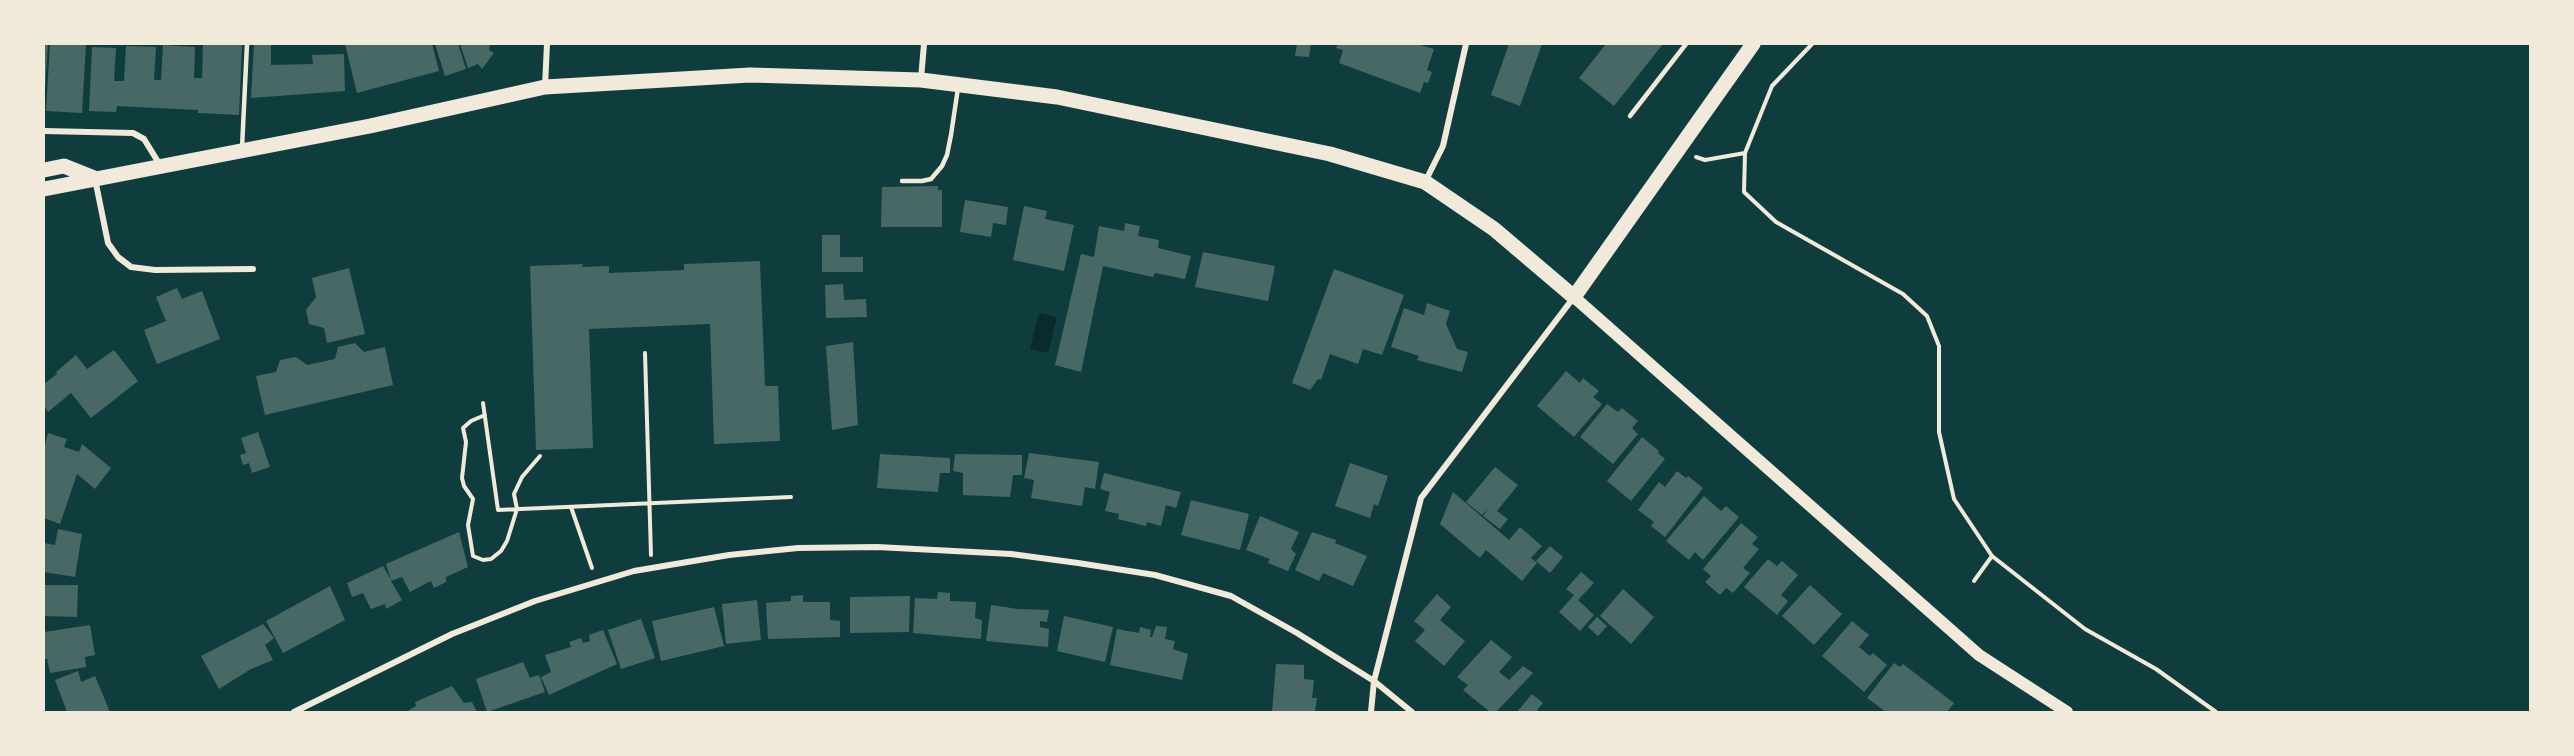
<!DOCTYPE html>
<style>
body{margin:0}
#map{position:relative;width:2574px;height:756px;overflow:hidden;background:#0f3d3e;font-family:Inter,sans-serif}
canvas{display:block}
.frame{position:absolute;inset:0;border:45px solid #f1e9da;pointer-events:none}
</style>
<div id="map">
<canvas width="2574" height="756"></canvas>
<div class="frame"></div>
</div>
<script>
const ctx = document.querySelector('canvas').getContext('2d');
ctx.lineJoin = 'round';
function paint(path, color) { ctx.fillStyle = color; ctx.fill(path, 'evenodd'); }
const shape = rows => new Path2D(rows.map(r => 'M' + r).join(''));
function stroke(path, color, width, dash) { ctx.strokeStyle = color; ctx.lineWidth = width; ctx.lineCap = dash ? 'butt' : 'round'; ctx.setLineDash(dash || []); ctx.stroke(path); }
paint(shape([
 [1039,313,1057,317,1048,353,1030,349]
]), '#0a2a2b');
paint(shape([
 [44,44,48,44,45,88,44,88],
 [50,44,86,44,82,113,46,111],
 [203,44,242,44,239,115,198,113,198,110,117,106,116,112,89,111,92,47,116,48,114,81,124,81,126,46,156,47,154,80,161,80,163,45,195,47,194,78,202,78],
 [254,44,271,44,271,65,313,64,312,55,344,54,345,91,251,98],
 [345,44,432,44,439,71,357,93],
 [435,44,458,44,466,69,445,76],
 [460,44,490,44,489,50,494,53,482,69,478,64,468,68],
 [1297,44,1311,44,1309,57,1295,56],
 [1338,44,1417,44,1434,49,1427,70,1432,72,1428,83,1424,82,1420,93,1339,63,1343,50,1336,48],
 [1509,44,1542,44,1520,106,1491,95],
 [1606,44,1663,44,1614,106,1579,78],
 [938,186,938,190,942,190,942,227,881,227,882,187],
 [965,200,1008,207,1006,225,993,223,991,237,960,232],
 [1024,206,1047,211,1045,219,1074,225,1064,271,1013,260],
 [1125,223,1140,226,1138,236,1159,240,1158,248,1191,256,1185,279,1155,273,1153,277,1103,266,1081,372,1055,365,1081,254,1094,257,1099,226,1124,231],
 [822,235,840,235,840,257,863,257,863,272,822,272],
 [1203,252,1275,266,1268,301,1195,287],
 [760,261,765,386,778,386,780,441,714,444,710,324,589,329,593,448,536,450,530,266,583,264,582,267,609,266,609,273,684,270,684,264],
 [349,268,365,334,327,343,324,328,309,324,306,310,316,297,312,278],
 [1334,269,1404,295,1382,355,1363,349,1358,364,1330,354,1321,380,1318,379,1310,390,1292,383],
 [843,284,844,300,866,299,867,317,826,318,825,285],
 [177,288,182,299,202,291,220,339,157,364,144,330,166,321,156,297],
 [1427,303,1450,311,1446,324,1457,349,1468,352,1462,372,1417,360,1419,356,1391,347,1404,308,1424,315],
 [853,342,858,425,832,430,826,346],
 [355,343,364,352,385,347,393,385,265,415,256,376,276,372,280,360,296,357,307,365,335,359,338,347],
 [114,350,138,381,91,418,71,393,48,412,44,406,44,384,57,374,56,372,76,355,87,369],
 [1566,371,1580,383,1583,378,1599,391,1593,397,1602,404,1574,437,1537,406],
 [1607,404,1618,412,1622,408,1638,421,1632,428,1638,434,1613,464,1580,437],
 [258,432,270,467,252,473,249,463,243,465,240,455,246,453,241,438],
 [48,433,67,439,64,447,79,452,82,444,111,468,95,489,77,474,60,524,44,518,44,448],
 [1642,437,1659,451,1658,453,1665,459,1631,501,1607,481],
 [1029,453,1099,462,1095,489,1085,487,1082,506,1031,498,1034,480,1024,478],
 [880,454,950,458,950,473,940,473,938,492,877,488],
 [955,454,1022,455,1022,475,1013,475,1010,497,963,495,963,473,953,471],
 [1350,463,1388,476,1378,506,1374,504,1370,518,1335,506],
 [1495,467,1518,485,1497,511,1508,519,1500,529,1483,516,1489,508,1482,515,1466,502],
 [1677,471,1686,478,1688,476,1703,488,1665,537,1651,526,1654,522,1638,510,1659,482,1665,487],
 [1104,473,1181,492,1176,508,1166,505,1161,526,1147,522,1146,526,1118,519,1119,514,1105,511,1110,492,1100,489],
 [1453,492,1509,540,1520,527,1542,546,1531,558,1537,563,1522,581,1486,550,1480,558,1440,524],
 [1704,496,1721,511,1726,506,1739,517,1703,560,1695,552,1689,560,1666,541],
 [1191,500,1249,514,1240,550,1181,535],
 [1260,516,1299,532,1291,549,1296,554,1288,571,1268,563,1270,559,1246,550],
 [1741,523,1758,537,1752,544,1759,549,1743,568,1750,573,1733,593,1726,588,1720,595,1705,582,1711,576,1703,569],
 [58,529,82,534,75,577,44,572,44,543,55,545],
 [459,532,468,567,446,577,446,582,434,588,431,581,410,592,402,577,391,581,402,600,386,609,385,604,371,609,363,593,352,597,347,583,383,566,391,580,386,564],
 [1312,532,1336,540,1335,543,1367,556,1353,586,1323,573,1319,581,1295,570],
 [1550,546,1563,557,1550,573,1536,561],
 [1768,559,1777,566,1782,561,1798,575,1781,595,1788,601,1777,615,1744,587],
 [1581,572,1594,583,1578,600,1594,615,1580,631,1559,612,1574,595,1566,589],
 [44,585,78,585,77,617,44,616],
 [1810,585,1842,614,1814,645,1782,616],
 [330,586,345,620,283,653,266,621],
 [1623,589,1654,617,1631,644,1600,616],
 [938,592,950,593,950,601,976,602,975,618,982,620,981,639,913,633,915,598,937,599],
 [1437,594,1451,607,1440,620,1465,641,1444,666,1415,641,1425,630,1414,621],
 [803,595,803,602,830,602,830,620,840,621,840,637,768,639,766,603,791,601,791,596],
 [910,596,909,632,850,633,850,597],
 [757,600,761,640,726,644,722,604],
 [991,605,1018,609,1049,610,1047,622,1040,621,1040,627,1049,629,1048,647,986,641],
 [714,607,724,646,661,661,652,621],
 [1064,616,1113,627,1105,662,1057,651],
 [1597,617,1607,626,1598,636,1588,627],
 [641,619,655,658,621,669,608,630],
 [1852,621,1869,635,1859,647,1870,656,1873,653,1887,665,1864,692,1822,656],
 [263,624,274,638,265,645,273,660,251,669,219,689,201,656],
 [90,625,95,655,85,657,86,667,50,673,47,659,44,659,44,632],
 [1156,626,1167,627,1165,639,1175,641,1173,649,1188,654,1182,680,1110,665,1117,629,1139,633,1140,627,1151,630,1150,637,1152,637],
 [603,630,617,664,549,695,541,677,551,672,545,655,571,647,569,642,581,638,583,643,590,641,589,635],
 [1491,640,1512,657,1499,672,1509,680,1523,666,1533,673,1496,712,1490,712,1463,690,1468,685,1457,677],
 [523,662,530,678,539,675,545,692,487,712,476,679],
 [1894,663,1900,667,1903,664,1954,703,1947,712,1886,712,1867,698],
 [1276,664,1304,665,1304,679,1314,680,1312,698,1317,698,1315,712,1272,712],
 [78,671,81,682,95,676,110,712,67,712,55,680],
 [452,686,464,703,472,702,477,712,406,712,416,706,415,702],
 [1532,694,1543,703,1537,710,1539,712,1517,712]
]), '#486865');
stroke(shape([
 [1812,44,1772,86,1745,153,1744,192,1776,222,1903,294,1927,316,1939,346,1939,432,1954,499,1992,556,2085,629,2156,669,2216,712],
 [1696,157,1705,160,1745,153],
 [645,353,651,555],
 [483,403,498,510,791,497],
 [485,415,471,421,463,428,466,442,462,478,464,486,473,499,468,525,473,556,483,560,491,559,501,551,507,541,517,509,514,494,522,477,540,456],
 [571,507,592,568],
 [1974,581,1992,556]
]), '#f1e9da', 4);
stroke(shape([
 [1630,116,1686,44],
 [242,148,247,44],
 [902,181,922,181,931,179,942,166,947,155,951,135,958,88]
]), '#f1e9da', 4.5);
stroke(shape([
 [921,79,924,44],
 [545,86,547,44],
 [44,131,133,133,144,139,160,165],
 [95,179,108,243,118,257,131,267,155,270,253,269],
 [1426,180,1443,146,1466,44],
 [294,712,452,634,535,601,634,571,729,555,798,548,877,547,1011,554,1078,563,1155,575,1231,596,1297,633,1374,681,1412,712],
 [1371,712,1374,681,1421,498,1574,297]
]), '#f1e9da', 6);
stroke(shape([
 [1574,297,1979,655,2067,712]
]), '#f1e9da', 12);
stroke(shape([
 [44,170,64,166,94,178],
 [44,189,370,126,545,87,750,75,921,80,1057,97,1330,154,1425,182,1494,229,1574,297,1753,44]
]), '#f1e9da', 15);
</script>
